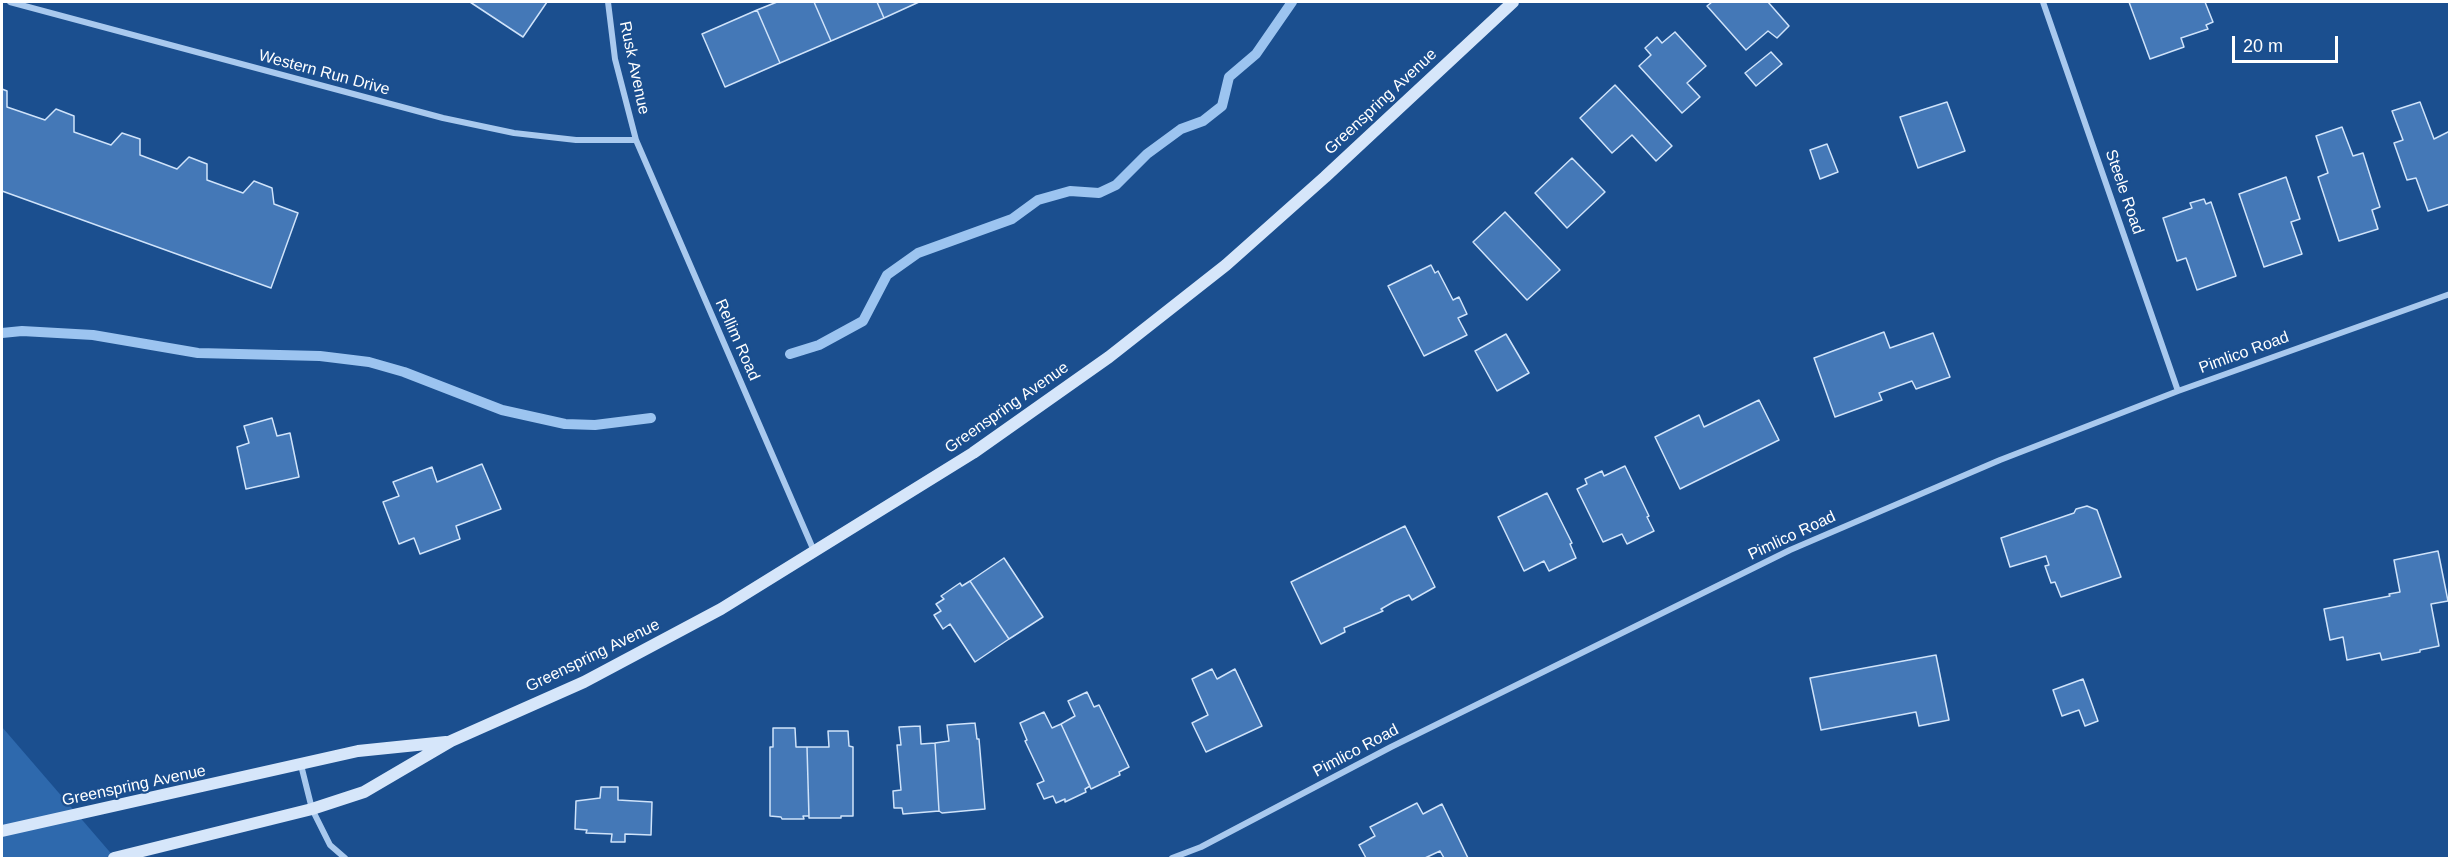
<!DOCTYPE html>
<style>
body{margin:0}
#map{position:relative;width:2451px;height:860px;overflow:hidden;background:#1b4f8f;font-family:Helvetica,sans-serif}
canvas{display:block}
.frame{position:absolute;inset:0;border:3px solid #fff;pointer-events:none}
.scale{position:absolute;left:2232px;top:36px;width:106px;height:27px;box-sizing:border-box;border:3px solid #fff;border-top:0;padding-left:8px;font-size:18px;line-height:21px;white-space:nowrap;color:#fff;-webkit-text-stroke:4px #1b4f8f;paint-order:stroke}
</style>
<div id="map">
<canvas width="2451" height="860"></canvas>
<div class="frame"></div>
<div class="scale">20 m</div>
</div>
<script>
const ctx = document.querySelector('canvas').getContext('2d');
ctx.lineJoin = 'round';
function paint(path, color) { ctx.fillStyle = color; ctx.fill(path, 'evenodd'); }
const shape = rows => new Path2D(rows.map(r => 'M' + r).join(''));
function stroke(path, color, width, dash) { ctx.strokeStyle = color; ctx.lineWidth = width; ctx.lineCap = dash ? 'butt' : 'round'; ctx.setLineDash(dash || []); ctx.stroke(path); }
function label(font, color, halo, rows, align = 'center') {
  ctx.font = font + ' Helvetica,sans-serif'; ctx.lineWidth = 4.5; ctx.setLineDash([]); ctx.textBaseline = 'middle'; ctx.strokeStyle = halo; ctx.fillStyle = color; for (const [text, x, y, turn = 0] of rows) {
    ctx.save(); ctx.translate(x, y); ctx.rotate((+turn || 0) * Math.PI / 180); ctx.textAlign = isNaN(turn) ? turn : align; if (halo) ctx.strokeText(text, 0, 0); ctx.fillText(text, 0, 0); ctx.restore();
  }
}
paint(shape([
 [2,727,115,858,2,858]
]), '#2e69ad');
stroke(shape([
 [2,333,22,331,93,335,198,353,320,356,369,362,404,372,502,410,565,424,595,425,651,418],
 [790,354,819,345,863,321,887,275,918,253,1012,219,1038,200,1070,191,1099,193,1116,185,1147,154,1181,129,1203,121,1222,106,1229,77,1256,54,1292,2]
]), '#9cc4f0', 10);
const building = shape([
 [470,2,547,2,523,37,470,2],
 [777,2,814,2,831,41,780,63,757,10,777,2],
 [814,2,877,2,884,18,831,41,814,2],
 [877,2,919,2,884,18,877,2],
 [1712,2,1768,2,1789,26,1777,38,1768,31,1746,50,1707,6,1712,2],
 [2129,2,2205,2,2213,22,2206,25,2208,29,2181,38,2184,47,2150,59,2129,2],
 [757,10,780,63,725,87,702,34,757,10],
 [1675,32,1706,66,1687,83,1700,97,1682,113,1639,66,1651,55,1645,48,1657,37,1662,43,1675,32],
 [1771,52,1782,64,1756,86,1745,73,1771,52],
 [1615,85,1672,146,1656,161,1632,135,1612,153,1580,118,1615,85],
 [2,89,7,91,7,107,45,120,56,109,74,116,74,132,111,145,122,133,140,139,140,155,177,169,189,157,207,164,207,180,243,193,254,181,272,188,274,204,298,213,271,288,2,191,2,89],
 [1947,102,1965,151,1918,168,1900,117,1947,102],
 [2420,102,2434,139,2450,131,2450,204,2428,211,2416,178,2407,180,2394,143,2403,140,2392,111,2420,102],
 [2342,127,2353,156,2363,153,2380,207,2372,210,2378,229,2339,241,2318,177,2328,173,2316,136,2342,127],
 [1827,144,1838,172,1820,179,1810,150,1827,144],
 [1572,158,1605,192,1567,228,1535,193,1572,158],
 [2286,177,2300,219,2291,222,2302,254,2264,267,2239,194,2286,177],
 [2204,199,2206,204,2211,202,2236,276,2197,290,2186,258,2177,261,2163,218,2192,208,2190,203,2204,199],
 [1505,212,1560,270,1527,300,1473,242,1505,212],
 [1431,265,1435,273,1438,271,1453,300,1459,297,1467,314,1458,318,1467,335,1424,356,1388,286,1431,265],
 [1884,332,1890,348,1933,333,1950,377,1916,389,1912,381,1879,393,1882,400,1835,417,1814,358,1884,332],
 [1506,334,1529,373,1497,391,1475,351,1506,334],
 [1759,400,1779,440,1680,489,1655,437,1699,415,1704,427,1759,400],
 [272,418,277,436,290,433,299,477,246,489,237,447,249,443,244,426,272,418],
 [482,464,501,509,456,526,460,539,420,554,414,538,399,544,383,502,399,496,393,482,432,467,437,482,482,464],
 [1625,466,1649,516,1647,517,1654,531,1627,544,1622,534,1603,542,1577,489,1587,484,1585,479,1602,471,1604,476,1625,466],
 [1547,493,1572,543,1570,544,1576,558,1549,571,1544,561,1524,571,1498,517,1547,493],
 [2087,506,2097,510,2121,577,2061,597,2055,582,2051,583,2045,566,2049,565,2046,556,2010,567,2001,538,2074,513,2076,509,2087,506],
 [1405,526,1435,587,1412,600,1409,595,1395,601,1381,609,1383,611,1344,628,1345,632,1321,644,1291,582,1405,526],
 [2438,551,2448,601,2431,604,2439,646,2420,650,2420,652,2382,660,2380,653,2347,660,2343,637,2330,640,2324,609,2390,596,2389,594,2400,592,2394,560,2438,551],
 [1004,558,1043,617,1009,639,970,581,1004,558],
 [970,581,1009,639,975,662,950,624,943,629,934,615,941,611,936,604,944,599,941,596,960,583,962,586,970,581],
 [1936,655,1949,720,1919,726,1916,712,1821,730,1810,678,1936,655],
 [1212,669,1217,679,1235,669,1262,726,1206,752,1192,723,1208,715,1192,679,1212,669],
 [2083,679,2098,721,2085,726,2079,710,2062,716,2053,690,2083,679],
 [1087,692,1094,707,1099,705,1129,767,1119,772,1120,775,1091,789,1061,724,1075,716,1068,701,1087,692],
 [1044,712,1052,728,1061,724,1090,786,1085,789,1086,792,1065,802,1065,799,1056,803,1053,796,1044,799,1037,784,1044,781,1025,741,1027,740,1020,723,1044,712],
 [975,723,977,739,979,739,985,809,942,813,939,811,935,743,949,741,947,725,975,723],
 [920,726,921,744,935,743,939,811,903,814,902,808,894,808,893,791,901,790,897,745,901,745,899,727,920,726],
 [773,728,795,728,796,747,807,747,809,816,803,816,804,819,782,819,781,817,770,816,770,747,773,747,773,728],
 [828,731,848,731,849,746,853,747,853,816,841,816,841,818,809,818,807,747,829,747,828,731],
 [601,787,618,787,618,800,652,802,651,835,625,834,625,842,611,842,612,834,586,833,587,830,575,829,576,801,600,798,601,787],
 [1417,803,1423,814,1442,804,1468,858,1444,858,1440,851,1425,858,1366,858,1359,845,1375,836,1370,827,1417,803]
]);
paint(building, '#4478b7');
stroke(building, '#cfe3fa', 1.5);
stroke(shape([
 [10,2,443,118,514,133,576,140,636,140],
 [608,2,615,59,636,140,814,551],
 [2043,2,2178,391],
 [301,765,312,809,330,845,345,858],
 [1172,858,1201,847,1391,747,1790,550,2000,460,2178,391,2450,294]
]), '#a9c9ee', 6);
stroke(shape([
 [2,831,358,751,446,742],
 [114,858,312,809,364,792,451,741,584,682,721,609,973,453,1109,357,1226,265,1325,177,1513,2]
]), '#d6e6fa', 12);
label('16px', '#fff', '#1b4f8f', [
 ["Rusk Avenue",634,68,78],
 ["Western Run Drive",324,73,15],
 ["Greenspring Avenue",1381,102,-43],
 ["Steele Road",2124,192,71],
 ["Rellim Road",737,340,66],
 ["Pimlico Road",2244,353,-20],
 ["Greenspring Avenue",1007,408,-35],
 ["Pimlico Road",1792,536,-25],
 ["Greenspring Avenue",593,656,-26],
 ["Pimlico Road",1356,751,-28],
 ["Greenspring Avenue",134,786,-12]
]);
</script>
